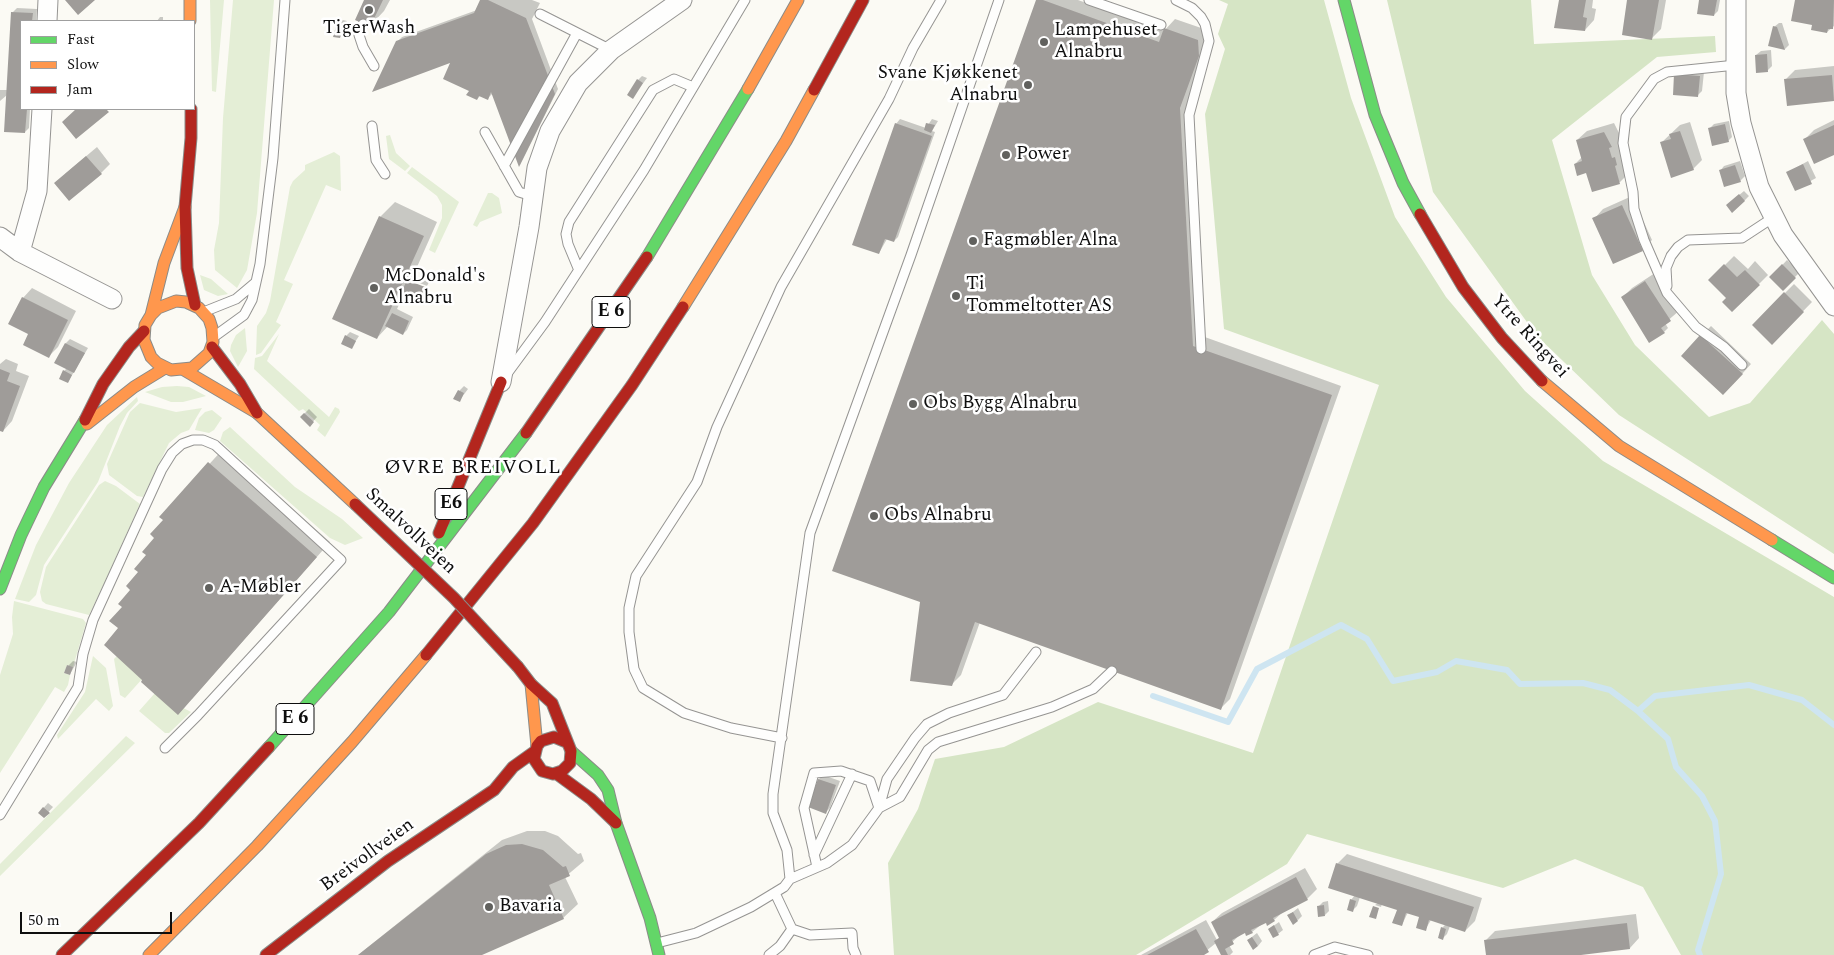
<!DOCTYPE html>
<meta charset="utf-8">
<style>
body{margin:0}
#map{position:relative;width:1834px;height:955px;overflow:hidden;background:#fbfaf4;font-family:Spectral,serif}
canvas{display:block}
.legend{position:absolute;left:20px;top:20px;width:175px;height:90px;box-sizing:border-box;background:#fff;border:1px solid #9f9f9f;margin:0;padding:6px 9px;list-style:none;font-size:15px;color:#0e0e0e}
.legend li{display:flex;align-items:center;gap:10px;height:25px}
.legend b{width:25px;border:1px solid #9f9f9f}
.scale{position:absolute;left:20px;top:912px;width:152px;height:22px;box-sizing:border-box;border:2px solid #0e0e0e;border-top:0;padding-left:6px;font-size:15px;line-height:18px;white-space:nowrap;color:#0e0e0e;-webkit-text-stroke:4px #fff;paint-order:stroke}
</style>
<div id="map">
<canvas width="1834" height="955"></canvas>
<ul class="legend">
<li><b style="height:6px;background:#63d668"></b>Fast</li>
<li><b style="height:6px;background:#ff974d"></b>Slow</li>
<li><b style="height:6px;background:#b3261e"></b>Jam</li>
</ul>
<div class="scale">50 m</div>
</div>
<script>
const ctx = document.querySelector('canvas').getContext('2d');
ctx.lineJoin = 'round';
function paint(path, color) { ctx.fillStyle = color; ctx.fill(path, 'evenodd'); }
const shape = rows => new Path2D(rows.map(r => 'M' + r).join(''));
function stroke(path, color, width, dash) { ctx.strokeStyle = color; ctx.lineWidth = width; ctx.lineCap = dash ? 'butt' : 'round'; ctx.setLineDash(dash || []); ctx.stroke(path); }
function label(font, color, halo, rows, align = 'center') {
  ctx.font = font + ' Spectral,serif'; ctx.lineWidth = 5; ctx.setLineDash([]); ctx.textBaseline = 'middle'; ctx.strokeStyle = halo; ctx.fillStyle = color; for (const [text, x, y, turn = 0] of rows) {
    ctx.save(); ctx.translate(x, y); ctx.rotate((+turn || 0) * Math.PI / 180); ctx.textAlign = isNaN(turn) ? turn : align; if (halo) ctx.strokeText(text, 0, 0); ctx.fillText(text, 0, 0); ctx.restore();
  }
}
paint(shape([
 [210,0,224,0,216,92,212,91],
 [233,0,274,0,257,213,247,270,237,288,215,270,214,250,219,223,223,118],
 [390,135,396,153,410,166,405,171,389,159,386,136],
 [334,152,340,156,341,191,326,185,284,280,293,284,276,322,281,325,261,353,256,355,257,326,266,313,270,301,290,187,293,181,305,170,305,165],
 [412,167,459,202,435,253,429,250,442,218,442,205,437,196,407,173],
 [488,193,492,193,499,198,502,213,480,222,477,227,473,225],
 [200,275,211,279,228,294,218,296,204,290],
 [245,328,247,351,238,367,230,351,231,345,236,335],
 [279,334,267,361,329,417,335,407,339,409,340,412,325,437,317,430,320,425,303,409,299,411,254,369,255,358,262,356],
 [177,386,189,387,206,396,183,402,171,402,145,392,162,387],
 [137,397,138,401,127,413,120,426,98,482,44,565,36,595,29,602,15,599,36,545,69,483,107,425],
 [140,403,176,412,202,408,189,430,181,433,169,443,143,497,137,496,109,475,107,464,130,412],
 [212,410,222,418,214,430,209,433,195,430,199,418,205,412],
 [230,427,295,487,342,519,363,538,345,545,330,538,220,441,223,432],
 [105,481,116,486,140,504,103,586,89,615,46,604,42,601,40,592,46,567,99,485],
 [14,601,83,619,86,623,73,667,67,665,64,673,70,675,68,685,64,692,55,687,0,773,0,675,13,634,12,617],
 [118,655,143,678,125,698,120,695,114,659],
 [93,656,106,668,113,706,109,711,96,699,58,739,57,735,85,692],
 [155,693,191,712,169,733,165,733,139,711],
 [126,736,135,743,0,876,0,864]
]), '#e4eed6');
paint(shape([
 [1219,0,1324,0,1351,98,1395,217,1446,297,1525,391,1603,461,1834,597,1834,955,1681,955,1643,887,1575,859,1503,888,1307,834,1287,864,1136,955,894,955,888,863,918,809,935,759,1004,747,1098,702,1253,753,1379,385,1224,329,1205,114,1225,49,1218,34,1228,4],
 [1387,0,1531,0,1534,44,1715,36,1716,52,1657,57,1552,140,1592,275,1635,345,1709,417,1750,403,1822,320,1834,334,1834,554,1619,415,1537,336,1433,192]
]), '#d6e5c5');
paint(shape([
 [366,0,390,0,384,11,370,26],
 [482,0,532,0,540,3,532,19,558,89,520,165,493,93,487,99,480,96,477,99,470,91,462,42,397,42,402,37,477,10],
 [1037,0,1078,0,1164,31,1175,19,1207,30,1208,45,1189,98,1202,336,1341,386,1230,699,1221,708,980,622,961,675,951,685],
 [1560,0,1593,0,1592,8,1596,9,1594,20,1585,30],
 [1629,0,1666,0,1661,29,1652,38],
 [1700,0,1720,0,1718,11,1714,15],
 [1796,0,1834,0,1834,26,1827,32,1813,24],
 [17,8,37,9,36,21,21,21,21,109,30,109,29,128,25,132,7,95,0,101,0,90,8,90,13,12],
 [160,17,163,17,163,21,157,21],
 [343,20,347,21,344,33,339,37,339,24],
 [1779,23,1782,23,1789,45,1785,49,1770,46,1774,27],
 [1771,50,1772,66,1768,70,1757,71,1756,55,1761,51],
 [1834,66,1834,100,1788,104,1786,79,1795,70],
 [1704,72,1702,91,1698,95,1675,75],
 [642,76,647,78,633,97,638,80],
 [900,119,926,128,932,119,938,121,932,131,935,132,898,237,894,241,887,239,879,253,896,124],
 [1834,120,1834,154,1805,139,1814,130],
 [1729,121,1732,137,1728,141,1709,129,1714,124],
 [1690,122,1702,160,1693,169,1661,143,1680,125],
 [1614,123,1621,137,1619,139,1629,173,1620,182,1593,191,1587,171,1575,164,1582,157,1577,140,1587,131],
 [97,147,110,164,101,173,65,174],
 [1740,161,1745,176,1740,181,1720,171,1724,166],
 [1808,161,1816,178,1796,189,1788,172],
 [1744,191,1749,196,1744,201,1732,201],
 [1632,196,1652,240,1642,250,1594,219,1603,209],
 [395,202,437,222,413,276,429,282,427,286,410,279,410,282,426,289,422,296,418,300,404,294,397,309,413,317,407,330,403,334,388,326,377,338,334,318,380,217],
 [1734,256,1748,269,1755,261,1768,275,1732,311,1727,298,1710,280],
 [1787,260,1800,272,1783,289,1771,277],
 [1655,273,1680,310,1665,323,1668,328,1664,332,1623,297,1632,288],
 [1794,284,1812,302,1772,343,1753,325],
 [32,288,76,311,58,347,49,356,23,298],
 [1711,326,1751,364,1733,384,1683,355],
 [350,332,359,336,351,348,346,336],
 [70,339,88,348,68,382,64,371,67,368,66,343],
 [6,359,18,364,16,371,29,376,12,421,3,431,0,430,0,364],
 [464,386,468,389,459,401,459,391],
 [309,409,317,417,310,425,301,417],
 [224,448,330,542,192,699,144,680,119,628,124,607,165,520,161,517],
 [73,661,77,662,70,674,68,666],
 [823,775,840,781,830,808,826,812,809,806,819,779],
 [48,803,53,807,44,817,40,812],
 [527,831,545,831,558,836,578,854,581,853,584,861,565,877,578,904,563,918,479,955,358,955,502,840],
 [1347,854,1482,898,1475,921,1465,931,1450,926,1447,934,1443,938,1442,928,1446,924,1431,920,1425,930,1422,917,1408,912,1402,925,1398,909,1382,904,1381,907,1375,905,1378,903,1360,897,1357,906,1353,910,1351,900,1355,895,1337,864],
 [1305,868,1317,889,1307,899,1283,912,1274,920,1266,921,1252,932,1242,933,1229,945,1233,952,1230,955,1223,955,1216,943,1201,955,1141,955,1206,920,1217,940,1220,937,1212,922,1222,913],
 [1328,901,1329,911,1325,915,1319,906,1323,902],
 [1298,908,1302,916,1298,920,1289,915],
 [1636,914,1639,938,1630,948,1571,955,1487,955,1485,941,1495,931],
 [1279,922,1283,930,1274,937,1269,929],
 [1257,933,1262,941,1258,946,1248,940]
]), '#0003');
stroke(shape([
 [1153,696,1228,722,1257,669,1341,625,1367,639,1393,681,1437,672,1456,661,1507,670,1520,684,1583,683,1610,690,1638,711,1655,696,1749,685,1802,700,1834,725],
 [1638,711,1668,739,1676,767,1702,796,1715,821,1721,874,1698,950,1700,955]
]), '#cee5f1', 6);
paint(shape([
 [65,0,95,0,78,15],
 [364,0,383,0,370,27,355,20],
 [480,0,488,0,526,18,555,94,519,167,491,92,488,100,479,96,477,100,466,95,469,91,443,79,450,63,372,92,396,41,474,13],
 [1036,0,1043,0,1159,42,1164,28,1198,40,1199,56,1180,108,1193,346,1332,395,1221,710,975,622,952,686,910,681,920,602,832,571],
 [1559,0,1586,0,1583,17,1587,18,1585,31,1554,28],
 [1627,0,1659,0,1652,40,1622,35],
 [1699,0,1717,0,1714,16,1697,14],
 [1795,0,1834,0,1833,29,1828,29,1827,33,1811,30,1812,25,1791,21],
 [11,12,33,13,32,21,21,21,21,109,27,109,25,133,4,132],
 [337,23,344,25,340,38,333,37],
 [1773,26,1777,27,1785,50,1768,46],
 [1767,54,1768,72,1756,73,1755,55],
 [1674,74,1700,76,1698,97,1673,95],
 [1832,75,1834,101,1787,106,1784,79],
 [637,79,643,83,633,99,627,95],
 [76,109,106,109,109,112,76,139,62,122],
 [895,123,932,136,894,242,885,239,879,254,852,245],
 [926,123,935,125,931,133,924,130],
 [1725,124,1729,142,1712,146,1708,128],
 [1834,125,1834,155,1814,164,1803,139],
 [1680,131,1694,170,1671,178,1660,142,1671,139,1669,134],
 [1604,132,1612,147,1609,148,1612,158,1615,157,1617,165,1615,166,1620,184,1592,192,1586,173,1577,176,1574,164,1582,161,1576,140],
 [86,156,102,174,69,201,54,183],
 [1803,164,1812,184,1795,191,1786,172],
 [1735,165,1741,182,1724,187,1719,170],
 [1739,194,1745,201,1732,213,1726,205],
 [1622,205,1643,251,1613,264,1592,218],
 [379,216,424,236,377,339,332,319],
 [1724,264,1737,277,1745,270,1760,285,1732,312,1722,302,1726,298,1708,280],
 [1782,264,1796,278,1783,291,1769,277],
 [407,280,425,287,418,302,401,293],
 [1645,281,1671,321,1661,328,1665,333,1649,343,1621,297],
 [1784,292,1804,312,1772,345,1752,325],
 [22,297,68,320,49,358,23,345,28,334,8,324],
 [392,313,409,321,403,335,385,326],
 [345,335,356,341,352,349,341,344],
 [1700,335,1743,374,1723,395,1681,356],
 [65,343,85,353,74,373,54,363],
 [0,369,10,373,7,381,20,386,3,432,0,431],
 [63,370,72,375,68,383,59,379],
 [458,390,464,393,460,402,453,399],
 [304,413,314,422,310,427,300,417],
 [208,462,317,557,178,715,141,682,142,680,104,645,118,628,109,621,122,607,118,604,130,590,126,586,138,572,134,569,146,555,142,552,154,538,150,534,163,520,159,517],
 [67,665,73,667,70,675,64,673],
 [818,779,836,785,826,814,808,807],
 [43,807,50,813,44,818,38,813],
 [522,844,543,850,563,867,566,866,570,876,549,885,564,919,482,955,358,955,486,854,506,845],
 [1336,863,1474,907,1465,932,1429,920,1426,931,1416,928,1419,917,1406,913,1402,926,1392,923,1397,910,1328,888],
 [1296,877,1308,900,1273,918,1275,921,1267,926,1266,923,1251,930,1253,933,1246,936,1245,933,1232,940,1234,944,1225,949,1228,955,1221,955,1214,941,1219,938,1211,922],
 [1350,899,1356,901,1353,912,1347,910],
 [1324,905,1325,916,1318,917,1317,906],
 [1373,906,1379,908,1376,919,1369,917],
 [1293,912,1298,921,1293,925,1287,915],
 [1627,923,1630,949,1581,955,1486,955,1484,940],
 [1274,925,1279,935,1273,938,1268,929],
 [1441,927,1446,929,1443,940,1438,938],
 [1196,929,1209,952,1204,955,1147,955],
 [1252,937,1258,946,1253,950,1247,940]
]), '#9f9c99');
const lane = shape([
 [1089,0,1161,25],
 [1176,0,1192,8,1201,17,1205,24,1209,41,1189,115,1201,349],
 [540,14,611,50],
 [363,24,359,35,363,47,374,66],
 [1736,65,1667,72,1654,79,1626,117,1623,143,1633,192,1634,209,1644,240,1667,293,1696,327,1724,347,1742,365],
 [372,126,376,160,385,174],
 [485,132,519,192,532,196],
 [504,166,577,33],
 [578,268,568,244,566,234,569,222,653,90,674,79,693,87],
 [1667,286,1666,268,1671,256,1678,247,1688,240,1742,238,1774,217],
 [206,311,236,299,255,283],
 [215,336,244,315,252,300,260,264,273,158,285,0],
 [506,375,545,322,644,170,745,0],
 [782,738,731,728,684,713,643,688,634,669,629,632,629,608,636,576,697,482,717,427,781,287,889,99,913,48,941,0],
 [879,808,900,797,928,750,938,742,1052,707,1093,689,1112,671],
 [0,815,78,687,83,654,93,620,162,469,172,453,182,444,193,440,203,440,215,445,341,560,198,715,165,748],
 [814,855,852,774],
 [817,867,804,808,814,773,841,771,870,781,879,808],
 [790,879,827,863,852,845,879,808,887,779,915,738,927,724,949,713,1003,695,1036,652],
 [775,893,792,929,810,935,852,933,853,948,856,955],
 [657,943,696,933,751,907,784,887,790,879,787,850,773,813,773,794,810,533,911,255,999,0],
 [769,955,780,946,792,929],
 [1314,955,1335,947,1368,955]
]);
const street = shape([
 [1736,0,1736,93,1741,123,1759,187,1783,235,1834,306],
 [47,21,48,0],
 [0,237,20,252,112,299],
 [20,252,37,191,42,109],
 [501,382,529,227,537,168,550,131,578,83,611,50,682,0]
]);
const fast = shape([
 [1344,0,1375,115,1403,183,1420,214],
 [647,257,748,89],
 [1772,540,1834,578],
 [0,589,21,535,44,487,85,420],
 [269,747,389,612,526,433],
 [571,751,598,775,608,790,616,823,650,918,659,955]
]);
const slow = shape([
 [190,0,190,21],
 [748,89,798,0],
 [683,307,786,141,814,90],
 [151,315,158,308,176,301,186,302,199,308,209,319,212,328,213,342,209,353,192,368,171,370,157,363,151,357,144,340,145,325,151,315,164,263,185,207],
 [184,370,257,413,355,504],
 [1542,381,1619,446,1772,540],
 [87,424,134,387,165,368],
 [531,684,537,746],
 [149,955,257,846,352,742,426,655]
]);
const jam = shape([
 [814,90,863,0],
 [191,109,191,138,185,207,187,268,195,305],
 [1420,214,1463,287,1502,338,1542,381],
 [212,347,240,384,257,413],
 [85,420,103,384,129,347,144,331],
 [526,433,647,257],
 [439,533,501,382],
 [426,655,533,523,632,385,683,307],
 [518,667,531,684,552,703,571,751,570,763,562,771,553,774,542,771,534,759,537,746,541,741,554,737,566,742],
 [557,774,591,799,616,823],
 [62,955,199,823,269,747],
 [266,955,388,861,494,790,513,767,534,752]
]);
stroke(lane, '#959492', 11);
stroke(street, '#959492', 21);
stroke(fast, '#8b8b88', 13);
stroke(slow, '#8b8b88', 13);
stroke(jam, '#8b8b88', 13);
stroke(lane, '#fefefd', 9);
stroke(street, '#fefefd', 19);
stroke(fast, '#63d668', 11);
stroke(slow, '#ff974d', 11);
stroke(jam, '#b3261e', 11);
const jamBridge = shape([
 [355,504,454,598,518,667]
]);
stroke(jamBridge, '#8b8b88', 13, []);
stroke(jamBridge, '#b3261e', 11);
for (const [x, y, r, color] of [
 [369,10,5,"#61615e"],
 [1044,42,5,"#61615e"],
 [1028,85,5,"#61615e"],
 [1006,155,5,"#61615e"],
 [973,241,5,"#61615e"],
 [374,288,5,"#61615e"],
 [956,296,5,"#61615e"],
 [913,404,5,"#61615e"],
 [874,516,5,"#61615e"],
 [209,588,5,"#61615e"],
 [489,907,5,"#61615e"]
]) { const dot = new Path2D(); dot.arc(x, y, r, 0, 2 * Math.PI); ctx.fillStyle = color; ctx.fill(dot); stroke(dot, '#fff', 2); }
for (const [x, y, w] of [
 [611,312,38],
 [451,504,32],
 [295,719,38]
]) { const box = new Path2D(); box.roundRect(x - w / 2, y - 15.5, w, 31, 4); ctx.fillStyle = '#fff'; ctx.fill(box); stroke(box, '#0e0e0e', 1); }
label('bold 18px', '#0e0e0e', null, [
 ["E 6",611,312],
 ["E6",451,504],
 ["E 6",295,719]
]);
label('19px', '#0e0e0e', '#fff', [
 ["TigerWash",369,29,"center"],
 ["Lampehuset",1054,31],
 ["Alnabru",1054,53],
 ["Svane Kjøkkenet",1018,74,"right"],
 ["Alnabru",1018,96,"right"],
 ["Power",1016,155],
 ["Fagmøbler Alna",983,241],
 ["McDonald's",384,277],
 ["Alnabru",384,299],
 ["Ti",966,285],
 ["Tommeltotter AS",966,307],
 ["Obs Bygg Alnabru",923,404],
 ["Obs Alnabru",884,516],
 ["A-Møbler",219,588],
 ["Bavaria",499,907]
], 'left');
label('19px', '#0e0e0e', '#fff', [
 ["Ytre Ringvei",1529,337,48],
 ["Smalvollveien",410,532,43],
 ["Breivollveien",368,856,-36]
]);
ctx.letterSpacing = '1px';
label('20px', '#0e0e0e', '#fff', [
 ["ØVRE BREIVOLL",473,469]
]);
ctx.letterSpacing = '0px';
</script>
